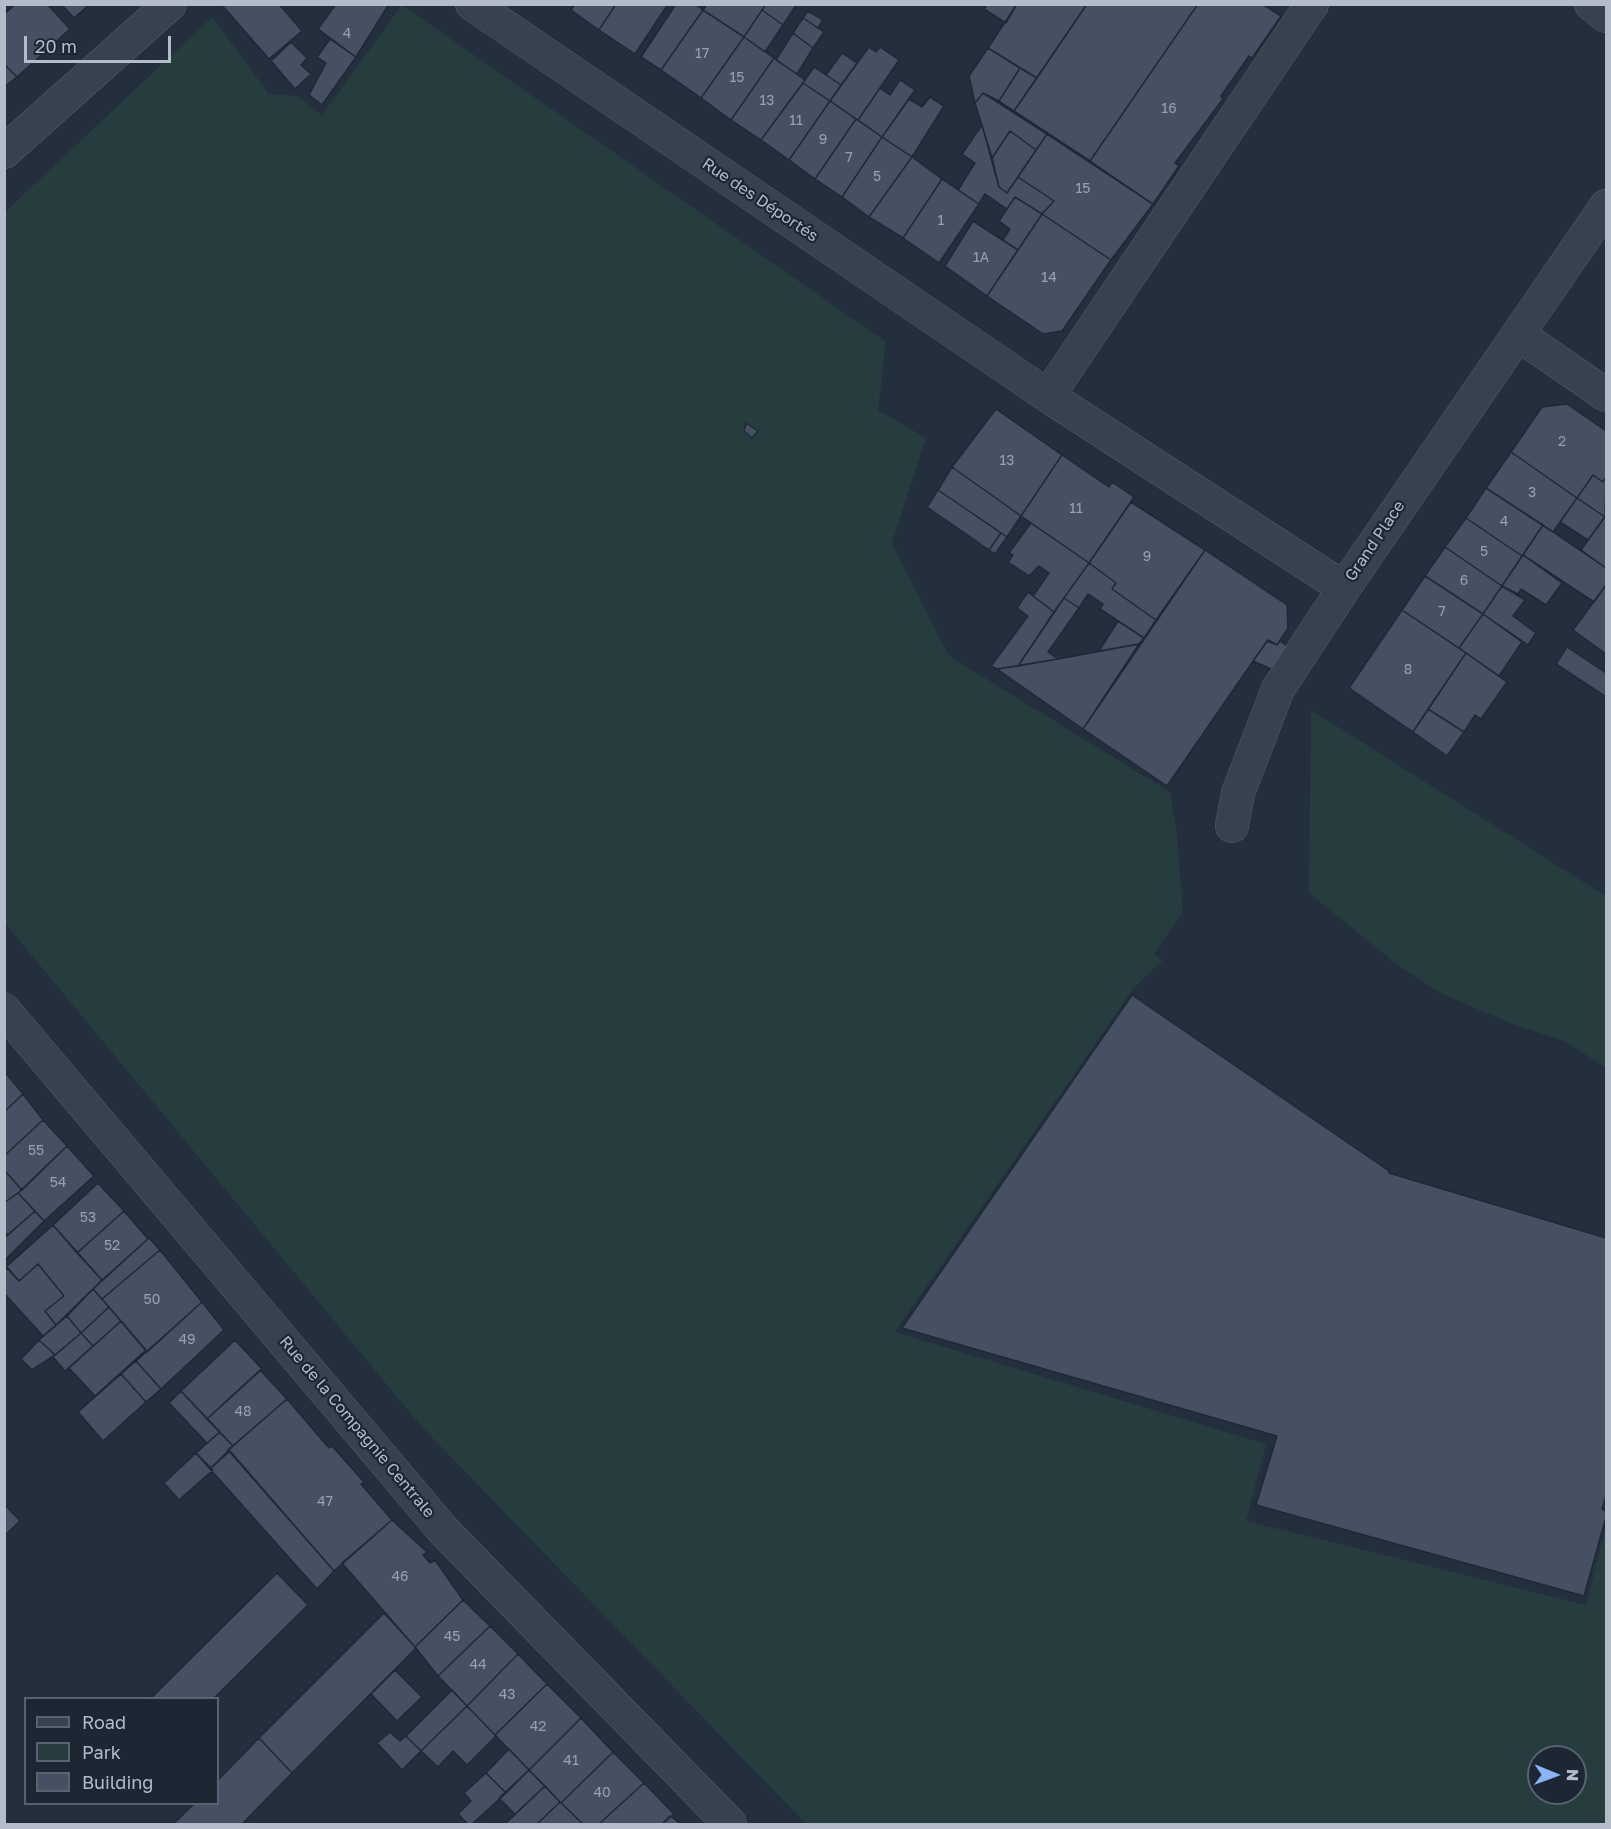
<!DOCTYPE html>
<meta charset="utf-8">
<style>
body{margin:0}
#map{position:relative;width:1611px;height:1829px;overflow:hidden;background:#242f3e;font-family:"Golos Text",sans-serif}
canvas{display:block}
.frame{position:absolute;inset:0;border:6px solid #b4bcc9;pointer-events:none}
.legend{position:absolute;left:24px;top:1697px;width:195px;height:108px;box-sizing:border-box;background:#1d2633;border:2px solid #59626f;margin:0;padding:8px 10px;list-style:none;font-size:18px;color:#b4bcc9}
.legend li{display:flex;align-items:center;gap:12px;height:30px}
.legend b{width:30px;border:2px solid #59626f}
.north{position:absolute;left:1527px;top:1745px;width:60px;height:60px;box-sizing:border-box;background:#1d2633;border:2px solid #59626f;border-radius:50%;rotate:91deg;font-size:16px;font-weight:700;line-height:24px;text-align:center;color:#b4bcc9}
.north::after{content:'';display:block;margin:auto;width:21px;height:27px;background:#8ab4f8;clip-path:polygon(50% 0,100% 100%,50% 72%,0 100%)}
.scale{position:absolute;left:24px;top:36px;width:147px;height:27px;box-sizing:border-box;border:3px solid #b4bcc9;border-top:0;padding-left:8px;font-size:18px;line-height:21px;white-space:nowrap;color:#b4bcc9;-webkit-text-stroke:4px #1d2633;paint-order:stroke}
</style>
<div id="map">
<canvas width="1611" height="1829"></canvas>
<div class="frame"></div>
<ul class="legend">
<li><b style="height:8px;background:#38414e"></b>Road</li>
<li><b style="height:16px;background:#263c3f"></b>Park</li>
<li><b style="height:16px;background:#455162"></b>Building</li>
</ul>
<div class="north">N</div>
<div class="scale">20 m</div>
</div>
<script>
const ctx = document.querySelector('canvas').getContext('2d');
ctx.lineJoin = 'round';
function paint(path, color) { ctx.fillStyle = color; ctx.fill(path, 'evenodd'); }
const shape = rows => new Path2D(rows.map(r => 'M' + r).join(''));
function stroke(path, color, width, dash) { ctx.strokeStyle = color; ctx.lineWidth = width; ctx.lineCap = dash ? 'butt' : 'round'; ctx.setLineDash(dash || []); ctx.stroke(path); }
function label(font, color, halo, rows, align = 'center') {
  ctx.font = font + ' "Golos Text",sans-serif'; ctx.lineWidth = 4.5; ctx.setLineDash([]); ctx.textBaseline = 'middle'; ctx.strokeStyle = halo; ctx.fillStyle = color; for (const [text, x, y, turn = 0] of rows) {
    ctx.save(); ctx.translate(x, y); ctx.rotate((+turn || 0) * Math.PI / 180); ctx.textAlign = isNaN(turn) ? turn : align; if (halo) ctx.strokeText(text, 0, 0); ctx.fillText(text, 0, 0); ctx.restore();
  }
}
paint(shape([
 [402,5,886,342,878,410,926,438,892,543,949,656,1170,792,1177,833,1183,912,1154,954,1163,960,1134,988,895,1332,1266,1444,1246,1521,1586,1605,1606,1527,1606,1824,806,1824,421,1426,5,923,5,212,212,17,269,94,297,96,322,115],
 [1539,1757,1575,1757,1575,1793,1539,1793],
 [1311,710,1606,896,1606,1068,1565,1041,1515,1025,1442,994,1395,963,1309,893]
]), '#263c3f');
const building = shape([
 [16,4,47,4,70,29,17,77,4,64,4,14,16,4],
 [61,4,90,4,74,18,61,4],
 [221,4,279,4,302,31,269,59,221,4],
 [336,4,389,4,356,57,318,29,336,4],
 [575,4,616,4,599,30,571,10,575,4],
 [616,4,668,4,635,54,599,30,616,4],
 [676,4,695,4,703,10,661,70,641,57,676,4],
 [707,4,766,4,744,37,703,10,707,4],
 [766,4,797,4,783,25,762,10,766,4],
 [987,4,1017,4,1006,23,984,9,987,4],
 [1017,4,1087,4,1037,78,988,48,1017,4],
 [1087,4,1198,4,1090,161,1014,111,1087,4],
 [1198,4,1262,4,1281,16,1252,58,1249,56,1221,96,1223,99,1175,163,1179,166,1153,204,1090,161,1198,4],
 [703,10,744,37,701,98,661,70,703,10],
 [762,10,783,25,765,52,744,37,762,10],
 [808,11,823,20,818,28,803,18,808,11],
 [803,18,824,32,813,48,793,33,803,18],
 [793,33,813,48,797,74,776,60,793,33],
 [744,37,774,58,731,120,701,98,744,37],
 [330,39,356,57,322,105,309,95,326,63,317,57,330,39],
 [291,42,307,58,301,65,311,74,295,89,271,61,291,42],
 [869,47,876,52,880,47,899,60,858,120,830,101,869,47],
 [988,48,1020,68,999,101,983,93,975,103,969,76,988,48],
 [842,53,857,63,841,85,826,75,842,53],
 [774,58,805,80,761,140,731,120,774,58],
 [4,64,17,77,4,87,4,64],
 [814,67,841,85,830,101,803,83,814,67],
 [1020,68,1037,78,1014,111,999,101,1020,68],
 [900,80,915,90,882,137,858,120,880,88,890,95,900,80],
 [803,83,830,101,789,160,761,140,803,83],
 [983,93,1047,134,1036,150,1010,131,992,158,975,103,983,93],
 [930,97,944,106,912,157,882,137,909,99,922,107,930,97],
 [830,101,856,119,815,179,789,160,830,101],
 [856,119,882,137,842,197,815,179,856,119],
 [982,125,999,187,1007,193,1018,177,1054,201,1042,214,1015,197,1007,209,985,194,979,204,958,190,975,163,962,154,982,125],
 [1010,131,1036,150,1007,193,999,187,992,158,1010,131],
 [1047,134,1153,204,1111,260,1042,214,1054,201,1018,177,1047,134],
 [882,137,912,157,869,217,842,197,882,137],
 [912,157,942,179,903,238,869,217,912,157],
 [942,179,979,204,939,263,903,238,942,179],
 [1015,197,1042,214,1018,250,1003,240,1010,229,999,221,1015,197],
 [1042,214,1111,260,1062,331,1043,334,987,296,1042,214],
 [973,221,1018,250,987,296,945,266,973,221],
 [1567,404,1606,431,1606,477,1603,482,1593,475,1577,498,1511,452,1542,407,1567,404],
 [996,409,1062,455,1021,516,952,467,996,409],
 [746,423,758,431,752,438,744,431,746,423],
 [1511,452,1577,498,1553,532,1486,488,1511,452],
 [1062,455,1109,487,1112,482,1134,497,1089,563,1021,516,1062,455],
 [952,467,1021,516,1007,537,938,490,952,467],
 [1593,475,1603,482,1606,477,1605,517,1577,498,1593,475],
 [1486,488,1543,525,1522,556,1466,518,1486,488],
 [938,490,1001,533,989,550,927,507,938,490],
 [1577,498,1605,517,1588,540,1560,522,1577,498],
 [1131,502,1205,550,1156,620,1112,589,1116,583,1089,563,1131,502],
 [1606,515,1606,568,1581,550,1606,515],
 [1466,518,1522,556,1502,586,1445,547,1466,518],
 [1031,523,1089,563,1054,612,1033,596,1049,573,1039,566,1029,576,1008,562,1013,555,1009,553,1031,523],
 [1543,525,1606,568,1606,585,1594,602,1523,555,1543,525],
 [1001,533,1007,537,995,554,989,550,1001,533],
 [1445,547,1502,586,1483,614,1425,576,1445,547],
 [1205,550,1287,605,1288,628,1277,645,1267,641,1167,786,1083,729,1205,550],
 [1523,555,1562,583,1546,605,1521,589,1518,594,1502,586,1523,555],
 [1089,563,1116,583,1112,589,1156,620,1144,638,1100,609,1103,604,1088,594,1079,608,1064,598,1089,563],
 [1425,576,1483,614,1459,648,1402,610,1425,576],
 [1606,585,1606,654,1573,630,1606,585],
 [1502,586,1525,600,1513,616,1536,633,1528,645,1483,614,1502,586],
 [1028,592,1054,612,1018,666,997,669,991,666,1028,616,1017,608,1028,592],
 [1064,598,1079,608,1048,652,1058,659,1018,666,1064,598],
 [1402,610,1466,653,1413,732,1349,688,1402,610],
 [1483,614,1522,642,1499,676,1459,648,1483,614],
 [1118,621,1144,638,1139,644,1099,651,1118,621],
 [1268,640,1277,645,1280,641,1293,650,1282,674,1253,661,1268,640],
 [1139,644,1083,729,997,669,1058,659,1139,644],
 [1567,647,1606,673,1606,697,1556,664,1567,647],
 [1466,653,1507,682,1481,719,1475,715,1464,732,1428,709,1466,653],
 [1428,709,1464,732,1447,756,1413,732,1428,709],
 [1132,995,1389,1171,1389,1173,1606,1238,1606,1495,1602,1509,1606,1511,1606,1517,1584,1596,1256,1505,1277,1436,902,1328,1132,995],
 [4,1071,23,1094,4,1112,4,1071],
 [23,1094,43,1120,4,1156,4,1112,23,1094],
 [43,1120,67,1146,22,1190,4,1170,4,1156,43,1120],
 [67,1146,94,1176,44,1221,18,1193,67,1146],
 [4,1170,22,1190,4,1203,4,1170],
 [98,1183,124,1211,77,1253,53,1225,98,1183],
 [18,1193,35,1211,8,1235,4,1231,4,1203,18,1193],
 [35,1211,44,1221,4,1261,4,1238,35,1211],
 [124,1211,148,1239,102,1280,77,1253,124,1211],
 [53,1225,102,1280,56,1325,45,1311,64,1296,38,1264,19,1281,6,1267,53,1225],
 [149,1238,160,1250,102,1299,93,1289,149,1238],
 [160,1250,202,1302,147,1352,102,1299,160,1250],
 [38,1264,64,1296,45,1311,56,1325,43,1336,4,1293,4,1271,8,1268,19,1281,38,1264],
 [93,1289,109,1307,81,1333,67,1316,93,1289],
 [202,1302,224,1330,161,1389,136,1361,202,1302],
 [109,1307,121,1321,93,1346,81,1333,109,1307],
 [67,1316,81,1333,55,1355,39,1340,67,1316],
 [121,1321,146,1350,95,1396,69,1368,121,1321],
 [81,1333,93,1346,65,1371,53,1357,81,1333],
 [39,1340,55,1355,32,1370,21,1359,39,1340],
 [235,1340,262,1369,207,1419,181,1391,235,1340],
 [136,1361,161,1389,146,1402,121,1374,136,1361],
 [260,1370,287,1399,233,1446,207,1419,260,1370],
 [121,1374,146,1402,103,1441,78,1412,121,1374],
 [181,1391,220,1432,207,1443,169,1403,181,1391],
 [287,1399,329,1448,332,1446,364,1482,361,1484,392,1520,334,1571,228,1450,287,1399],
 [220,1432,233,1446,210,1469,196,1453,220,1432],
 [230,1451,334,1571,317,1589,210,1469,230,1451],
 [196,1453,213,1470,179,1500,164,1483,196,1453],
 [5,1505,20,1521,4,1536,4,1506,5,1505],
 [392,1520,427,1552,423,1555,430,1563,435,1560,463,1600,415,1647,342,1563,392,1520],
 [277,1573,308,1605,214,1698,151,1698,277,1573],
 [463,1600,490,1626,438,1676,415,1647,463,1600],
 [384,1613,416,1648,292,1773,259,1738,384,1613],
 [490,1626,518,1654,467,1706,438,1676,490,1626],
 [518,1654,547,1684,495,1735,467,1706,518,1654],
 [395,1670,422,1697,397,1721,371,1694,395,1670],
 [547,1684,581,1718,529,1770,495,1735,547,1684],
 [452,1690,467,1706,421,1751,406,1736,452,1690],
 [467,1706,496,1736,467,1765,453,1751,438,1767,421,1751,467,1706],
 [581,1718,613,1752,561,1803,529,1770,581,1718],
 [390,1732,400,1741,406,1736,421,1751,402,1770,377,1743,390,1732],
 [259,1738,292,1773,242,1824,173,1824,194,1804,218,1804,218,1780,259,1738],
 [509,1749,529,1770,506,1793,486,1773,509,1749],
 [613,1752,644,1783,599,1824,583,1824,561,1803,613,1752],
 [529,1770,545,1786,515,1814,499,1798,529,1770],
 [486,1773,506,1793,472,1824,468,1824,458,1814,471,1801,464,1793,486,1773],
 [644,1783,674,1814,662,1824,599,1824,644,1783],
 [545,1786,560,1802,537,1824,505,1824,545,1786],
 [560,1802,583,1824,537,1824,560,1802],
 [671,1816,680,1824,662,1824,669,1817,671,1816]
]);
paint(building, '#455162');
stroke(building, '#1f2835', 1.5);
const minor = shape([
 [472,4,1048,396,1344,588,1606,206],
 [1591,4,1606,16],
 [4,152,170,4],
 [1519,335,1606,395],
 [1048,396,1312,4],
 [1232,826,1238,793,1278,689,1344,588],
 [4,1010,443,1530,730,1824]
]);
stroke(minor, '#565f6c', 34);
stroke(minor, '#38414e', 33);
label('14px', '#98a1af', null, [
 ["4",347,34],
 ["17",702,54],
 ["15",737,78],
 ["13",767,101],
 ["16",1169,109],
 ["11",796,121],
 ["9",823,140],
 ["7",849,158],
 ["5",877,177],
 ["15",1083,189],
 ["1",941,221],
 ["1A",981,258],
 ["14",1049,278],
 ["2",1562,442],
 ["13",1007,461],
 ["3",1532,493],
 ["11",1076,509],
 ["4",1504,522],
 ["5",1484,552],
 ["9",1147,557],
 ["6",1464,581],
 ["7",1442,612],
 ["8",1408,670],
 ["55",36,1151],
 ["54",58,1183],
 ["53",88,1218],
 ["52",112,1246],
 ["50",152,1300],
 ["49",187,1340],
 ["48",243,1412],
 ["47",325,1502],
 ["46",400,1577],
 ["45",452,1637],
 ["44",478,1665],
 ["43",507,1695],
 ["42",538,1727],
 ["41",571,1761],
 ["40",602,1793]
]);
label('16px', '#b4bcc9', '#1d2633', [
 ["Rue des Déportés",760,200,34],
 ["Grand Place",1375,541,-56],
 ["Rue de la Compagnie Centrale",357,1427,50]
]);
</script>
